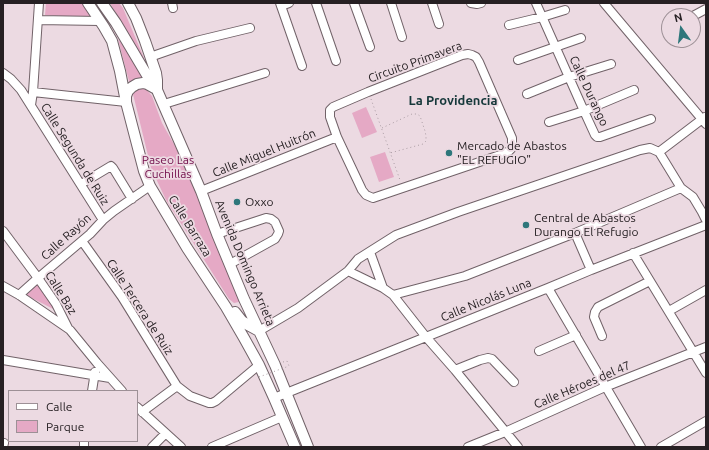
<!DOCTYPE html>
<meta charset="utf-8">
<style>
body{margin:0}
#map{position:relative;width:709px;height:450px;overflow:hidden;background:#ecdae2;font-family:Ubuntu,sans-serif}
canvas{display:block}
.frame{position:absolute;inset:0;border:4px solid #262023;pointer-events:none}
.legend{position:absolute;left:8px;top:390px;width:130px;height:52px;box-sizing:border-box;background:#ecdae2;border:1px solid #9d9096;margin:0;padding:5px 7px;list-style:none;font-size:12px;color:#262023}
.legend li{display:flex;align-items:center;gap:8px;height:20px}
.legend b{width:20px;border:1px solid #9d9096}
.north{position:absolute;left:661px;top:8px;width:40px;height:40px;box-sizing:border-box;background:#ecdae2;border:1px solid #9d9096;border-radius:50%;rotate:346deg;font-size:11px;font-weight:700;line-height:16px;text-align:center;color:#262023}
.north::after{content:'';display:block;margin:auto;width:14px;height:18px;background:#2e777b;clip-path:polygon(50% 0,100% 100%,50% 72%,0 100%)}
</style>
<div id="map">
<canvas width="709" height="450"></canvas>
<div class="frame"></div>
<ul class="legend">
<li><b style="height:5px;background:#fff"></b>Calle</li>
<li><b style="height:11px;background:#e5a9c5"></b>Parque</li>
</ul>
<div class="north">N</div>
</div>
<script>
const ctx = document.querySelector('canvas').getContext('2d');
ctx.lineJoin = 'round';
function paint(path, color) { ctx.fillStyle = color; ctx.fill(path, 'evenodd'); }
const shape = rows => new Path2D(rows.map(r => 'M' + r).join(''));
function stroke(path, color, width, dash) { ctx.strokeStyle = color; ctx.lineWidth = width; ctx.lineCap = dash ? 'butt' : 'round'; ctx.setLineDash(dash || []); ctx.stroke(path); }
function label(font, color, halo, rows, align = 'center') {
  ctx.font = font + ' Ubuntu,sans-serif'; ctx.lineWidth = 3.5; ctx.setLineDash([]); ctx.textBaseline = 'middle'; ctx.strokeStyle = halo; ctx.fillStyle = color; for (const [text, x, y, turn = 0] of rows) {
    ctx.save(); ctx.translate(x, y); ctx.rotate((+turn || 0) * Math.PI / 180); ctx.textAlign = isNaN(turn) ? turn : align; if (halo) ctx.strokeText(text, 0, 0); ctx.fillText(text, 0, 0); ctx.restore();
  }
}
paint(shape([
 [46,3,83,3,95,18,45,15],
 [110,3,119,3,123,8,149,70],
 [118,39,126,48,144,78,135,78,130,85],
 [138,88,146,89,152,96,162,123,175,146,185,165,238,295,239,302,234,303,229,299,166,200,151,168,133,94],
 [366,107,377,132,362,138,352,113],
 [385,152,394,177,379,182,370,157],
 [39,282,61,313,24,294]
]), '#e5a9c5');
const minor = shape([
 [172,3,173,8],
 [280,3,302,66],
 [316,3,336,61],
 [354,3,370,47],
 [391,3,402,37],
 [432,3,439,24],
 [471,3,477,4,481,3],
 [536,3,584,111,595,135,597,137,600,137,651,119],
 [604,3,706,124],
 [281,6,289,3],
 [693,16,706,9],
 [38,20,100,21],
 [509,25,542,17,565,10],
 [468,54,472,55,476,57,479,62,512,138,512,148,509,151,503,154,373,198,366,195,362,190,337,137,330,117,330,110,333,107,368,92,462,55,468,54],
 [150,57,196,41,250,28],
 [518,60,581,38],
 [3,73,11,79,21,90,103,220],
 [33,92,126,102],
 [527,94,569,77,611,64],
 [164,104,265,73],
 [31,105,33,92,39,3],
 [549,122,584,111,634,90],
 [659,152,681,188,693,197,702,212,706,220],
 [659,152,705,117],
 [86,181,111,166,113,168,132,199],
 [201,191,337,137],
 [3,231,38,278,56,304,68,328],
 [575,233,591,270],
 [217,234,266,218,271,219,275,222,279,231,278,234,275,239,230,264],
 [82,241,122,297,177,386,190,396,209,403,212,403,216,401,259,365],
 [370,252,383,288],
 [633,253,706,373],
 [348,271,383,288,393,295,426,337,455,370,518,447],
 [3,286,19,295,70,330,97,363,122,391],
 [548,288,641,447],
 [19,295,38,278,90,234,103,220,114,211,150,186],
 [393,295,465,276,575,233,681,188],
 [669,311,706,290],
 [259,331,298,308,348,271,358,259,396,235,458,212,640,150,650,148,659,152],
 [602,336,594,317,595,312,598,307,650,281],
 [539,351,576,335],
 [3,360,110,378],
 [455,370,480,360,488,358,492,359,514,382],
 [92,391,95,372],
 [274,398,548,288,591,270,706,225],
 [137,407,181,447],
 [142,412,177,386],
 [3,447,4,443],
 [84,447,84,441],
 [152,447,165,434],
 [212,447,282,417],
 [468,447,505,432,605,387,706,347],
 [661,447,706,421]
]);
const major = shape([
 [88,3,104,27,112,41,120,71,126,102,144,171,150,186,187,248,226,307,244,338,259,365,274,398,295,447],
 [102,3,116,23,148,77,157,90,201,191,217,234,244,299,275,365,308,447],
 [128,3,136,18,145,41,156,73,157,80,157,90],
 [126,101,126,96,128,91,132,87,137,84,143,83,147,84,156,89],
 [235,312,242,321,248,325,259,331]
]);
stroke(minor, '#716268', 10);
stroke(major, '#716268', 12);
stroke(shape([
 [371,99,400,180],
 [382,128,412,114,417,114,420,116,425,131,426,136,426,141,423,144,390,153],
 [283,362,287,361,289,366]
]), '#aa9ca3', 1, [1, 3]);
stroke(minor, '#fff', 8);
stroke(major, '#fff', 10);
stroke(shape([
 [259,377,289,366]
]), '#aa9ca3', 1, [1, 3]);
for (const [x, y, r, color] of [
 [449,153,4,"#2e777b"],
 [237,202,4,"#2e777b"],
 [526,225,4,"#2e777b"]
]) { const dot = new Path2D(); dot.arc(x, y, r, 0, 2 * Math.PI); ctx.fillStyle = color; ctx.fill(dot); stroke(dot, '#ecdae2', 1.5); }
label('12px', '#262023', '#ecdae2', [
 ["Circuito Primavera",415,62,-20],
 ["Calle Durango",589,91,65],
 ["Calle Miguel Huitrón",264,153,-22],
 ["Calle Segunda de Ruiz",75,154,58],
 ["Calle Barraza",190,226,58],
 ["Calle Rayón",66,237,-42],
 ["Avenida Domingo Arrieta",245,263,67],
 ["Calle Baz",61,293,58],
 ["Calle Nicolás Luna",486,300,-22],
 ["Calle Tercera de Ruiz",140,307,57],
 ["Calle Héroes del 47",582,385,-23]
]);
label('12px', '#262023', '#ecdae2', [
 ["Mercado de Abastos",457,146],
 ["\"EL REFUGIO\"",457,160],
 ["Oxxo",245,202],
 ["Central de Abastos",534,218],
 ["Durango El Refugio",534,232]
], 'left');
label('12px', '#73104c', '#ecdae2', [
 ["Paseo Las",168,160],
 ["Cuchillas",168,174]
]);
label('bold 13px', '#16383a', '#ecdae2', [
 ["La Providencia",453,101]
]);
</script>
